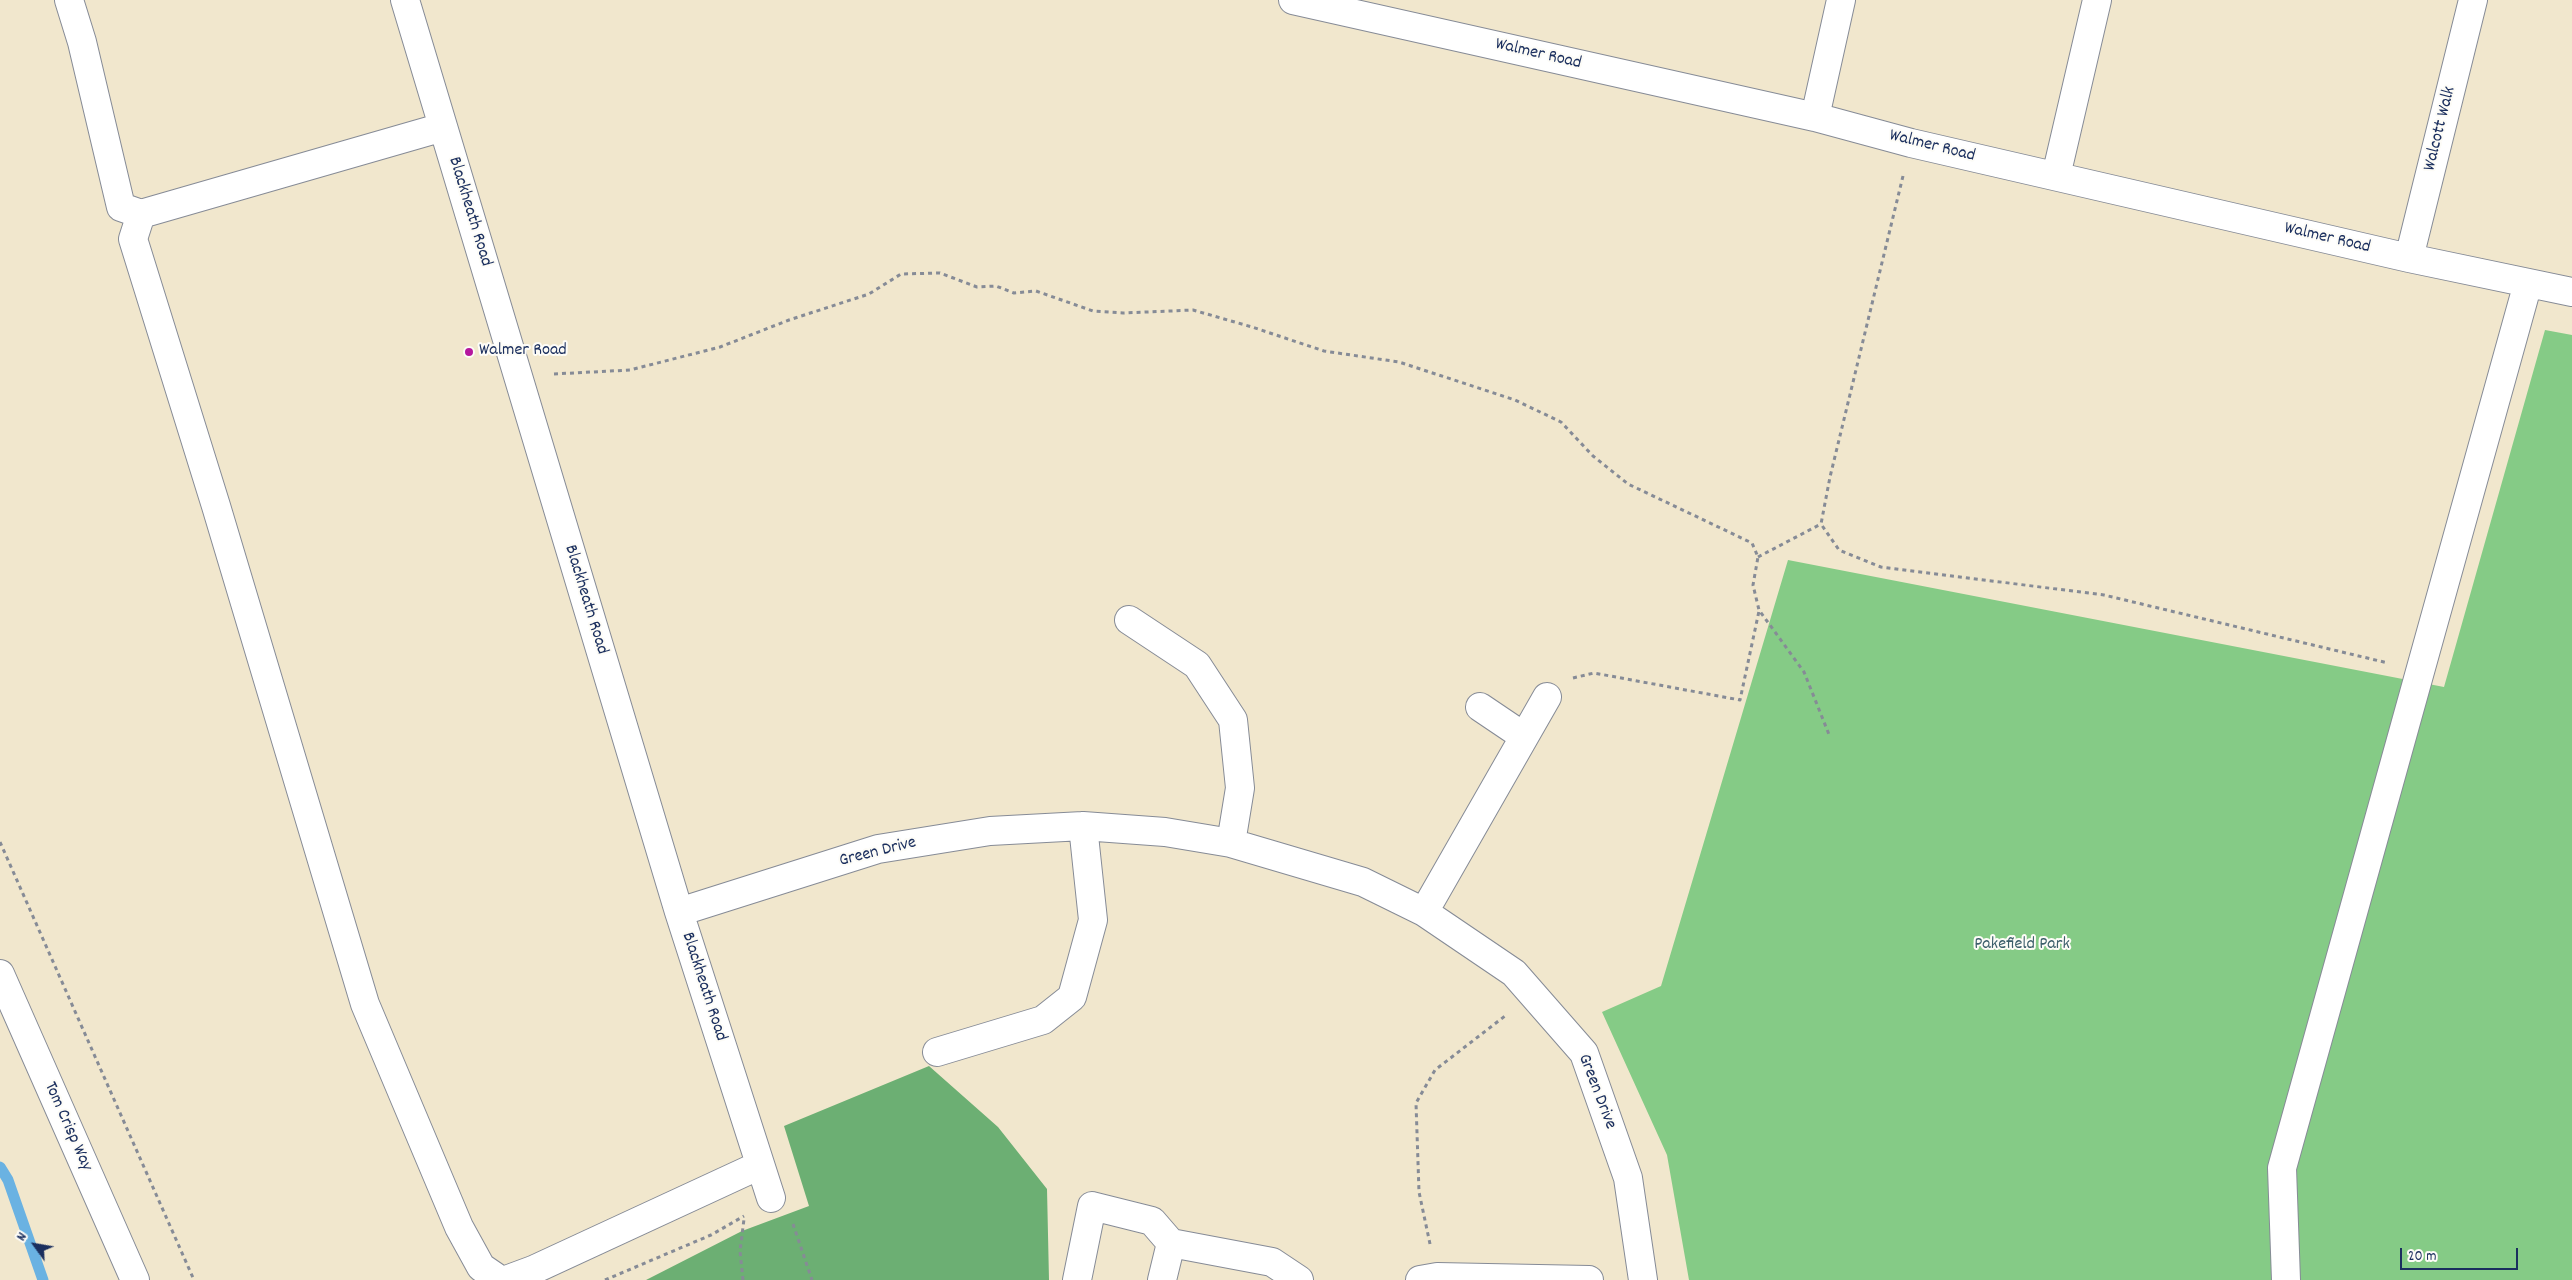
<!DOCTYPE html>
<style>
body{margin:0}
#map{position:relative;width:2572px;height:1280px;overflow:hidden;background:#f1e7cd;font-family:Dekko,sans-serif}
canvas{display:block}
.north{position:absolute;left:10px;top:1220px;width:50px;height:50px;-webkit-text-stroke:4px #fdfcf7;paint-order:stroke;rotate:302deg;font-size:14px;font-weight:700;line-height:20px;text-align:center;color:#1b2f5e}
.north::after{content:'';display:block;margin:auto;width:18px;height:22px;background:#1b2f5e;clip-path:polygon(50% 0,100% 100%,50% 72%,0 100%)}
.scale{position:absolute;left:2400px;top:1248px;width:118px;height:22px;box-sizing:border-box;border:2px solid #1b2f5e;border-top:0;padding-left:6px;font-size:15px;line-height:18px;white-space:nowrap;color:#1b2f5e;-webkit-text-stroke:4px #fdfcf7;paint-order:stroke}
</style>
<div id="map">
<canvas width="2572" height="1280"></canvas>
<div class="north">N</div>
<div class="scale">20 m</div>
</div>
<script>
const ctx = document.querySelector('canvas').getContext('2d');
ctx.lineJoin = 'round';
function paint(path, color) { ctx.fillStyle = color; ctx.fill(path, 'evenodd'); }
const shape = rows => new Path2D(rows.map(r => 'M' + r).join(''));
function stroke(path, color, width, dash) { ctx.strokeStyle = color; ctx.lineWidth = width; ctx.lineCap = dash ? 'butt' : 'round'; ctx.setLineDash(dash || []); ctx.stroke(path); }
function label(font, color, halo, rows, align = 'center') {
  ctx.font = font + ' Dekko,sans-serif'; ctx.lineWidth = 4; ctx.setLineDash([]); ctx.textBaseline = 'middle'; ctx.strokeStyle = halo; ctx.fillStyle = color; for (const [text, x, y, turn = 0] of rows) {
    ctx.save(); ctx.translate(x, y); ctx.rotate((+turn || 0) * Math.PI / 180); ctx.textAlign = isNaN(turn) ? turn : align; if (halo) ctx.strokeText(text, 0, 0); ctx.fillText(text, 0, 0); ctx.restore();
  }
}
paint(shape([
 [2545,330,2572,335,2572,1280,1689,1280,1667,1155,1602,1012,1661,986,1788,560,2444,687]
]), '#85cb86');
paint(shape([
 [929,1066,998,1127,1047,1189,1049,1280,646,1280,742,1231,809,1206,784,1126]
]), '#6caf73');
stroke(shape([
 [0,1167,8,1180,43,1280]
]), '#6ab2e2', 11);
const minor = shape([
 [69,0,82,42,121,207,141,214,443,127],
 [405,0,679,912,771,1198],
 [1293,0,1815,117,1911,143,2409,258,2572,292],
 [1815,117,1841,0],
 [2056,176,2097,0],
 [141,214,133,239,216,506,365,1004,459,1227,481,1267,500,1280],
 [2409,258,2473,0],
 [1129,620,1197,665,1233,720,1240,788,1231,843],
 [1480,707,1523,736],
 [679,912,878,849,990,831,1083,826,1165,832,1231,843,1363,882,1424,912,1514,973,1584,1053,1628,1178,1643,1280],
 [1424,912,1547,697],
 [937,1052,1043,1020,1072,997,1093,920,1083,826],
 [506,1280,533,1270,760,1165],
 [1077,1280,1092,1206,1152,1221,1171,1243],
 [1162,1280,1171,1243,1272,1262,1299,1280],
 [1420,1280,1437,1277,1589,1280],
 [2286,1280,2282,1168,2528,283]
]);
const highway = shape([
 [0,974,135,1280]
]);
stroke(minor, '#868b96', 30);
stroke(highway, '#868b96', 30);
stroke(shape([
 [1903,176,1830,477,1821,524,1839,550,1881,567,2104,595,2388,663],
 [554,374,630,370,720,347,789,320,869,294,901,274,940,273,977,287,996,286,1014,293,1036,291,1093,311,1123,313,1193,310,1252,327,1324,351,1399,362,1515,400,1561,422,1593,456,1628,484,1752,543,1758,557,1753,585,1759,610,1804,672,1830,737],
 [1758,557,1821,524],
 [1573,678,1594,673,1740,700,1759,611],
 [0,842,194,1280],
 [793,1224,812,1280],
 [1430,1244,1419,1192,1416,1103,1435,1070,1505,1016],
 [605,1280,711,1235,744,1216],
 [743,1280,740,1251,744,1219]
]), '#868b96', 3, [4, 4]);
stroke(minor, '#fff', 28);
stroke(highway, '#fff', 28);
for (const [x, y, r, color] of [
 [469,352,5,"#b5179e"]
]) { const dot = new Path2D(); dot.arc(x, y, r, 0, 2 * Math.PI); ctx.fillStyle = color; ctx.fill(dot); stroke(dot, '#fdfcf7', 2); }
label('18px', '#1b2f5e', '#fdfcf7', [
 ["Walmer Road",1538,55,13],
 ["Walcott Walk",2441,129,-76],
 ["Walmer Road",1932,147,14],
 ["Blackheath Road",469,212,73],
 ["Walmer Road",2327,239,13],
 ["Blackheath Road",585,600,73],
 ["Green Drive",878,853,-14],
 ["Blackheath Road",703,987,72],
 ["Green Drive",1596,1092,69],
 ["Tom Crisp Way",67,1127,66]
]);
label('18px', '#1b2f5e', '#fdfcf7', [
 ["Walmer Road",479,352]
], 'left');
label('18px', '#3b5e6a', '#fdfcf7', [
 ["Pakefield Park",2022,946]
]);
</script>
